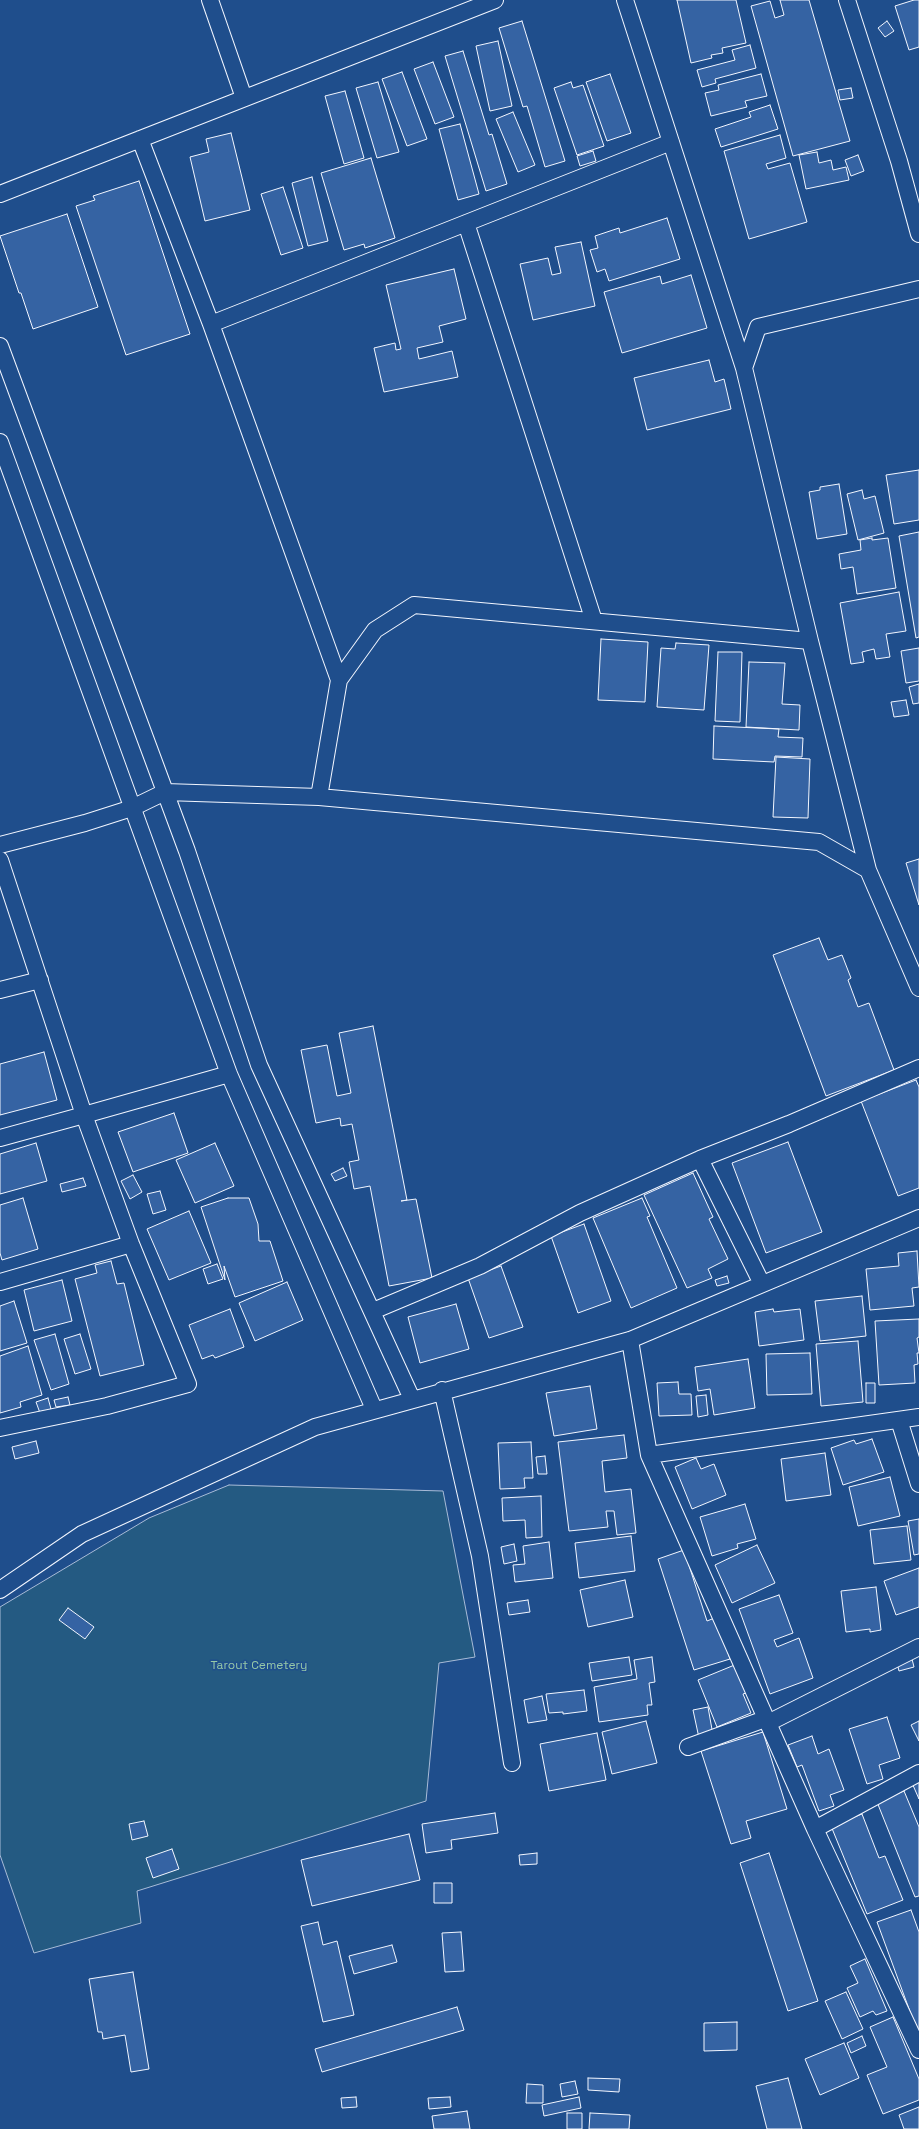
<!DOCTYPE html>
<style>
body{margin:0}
canvas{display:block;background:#1f4e8c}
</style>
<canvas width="919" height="2129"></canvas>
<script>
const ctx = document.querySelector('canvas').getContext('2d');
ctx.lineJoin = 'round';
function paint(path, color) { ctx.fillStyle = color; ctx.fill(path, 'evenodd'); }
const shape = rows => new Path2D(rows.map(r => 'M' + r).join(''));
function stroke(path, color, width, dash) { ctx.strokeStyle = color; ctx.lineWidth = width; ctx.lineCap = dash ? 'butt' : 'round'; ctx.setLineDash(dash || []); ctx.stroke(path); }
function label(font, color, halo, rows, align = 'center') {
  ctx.font = font + ' "Space Grotesk",sans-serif'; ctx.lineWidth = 3; ctx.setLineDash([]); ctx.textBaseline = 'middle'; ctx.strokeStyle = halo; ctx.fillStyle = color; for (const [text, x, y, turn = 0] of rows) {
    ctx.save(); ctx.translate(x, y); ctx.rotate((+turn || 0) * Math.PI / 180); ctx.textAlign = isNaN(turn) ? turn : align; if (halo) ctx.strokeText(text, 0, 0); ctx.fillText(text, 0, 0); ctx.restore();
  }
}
const green = shape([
 [229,1485,443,1491,475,1657,439,1663,426,1801,137,1891,141,1923,34,1953,0,1855,0,1607,149,1518,229,1485]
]);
paint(green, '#245a82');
stroke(green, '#a8bbd7', 1);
const building = shape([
 [677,0,736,0,746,43,722,48,723,53,711,55,712,58,691,63,677,0],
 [780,0,809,0,850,141,793,156,751,6,770,1,775,18,784,15,780,0],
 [914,0,919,0,919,47,909,50,895,6,914,0],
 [522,21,565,161,545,167,527,106,523,107,499,28,522,21],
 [887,21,894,31,885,37,878,28,887,21],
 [498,41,512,106,490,111,476,46,498,41],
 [750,45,756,68,715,79,716,83,702,87,697,70,735,60,732,50,750,45],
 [463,51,489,135,492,134,507,184,486,191,445,56,463,51],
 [433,62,454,117,435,124,414,69,433,62],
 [402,72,427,139,407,146,382,79,402,72],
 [610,74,631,133,607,141,586,82,610,74],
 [761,74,767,96,745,101,747,107,711,116,705,93,719,90,718,85,761,74],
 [378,82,399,152,377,158,356,88,378,82],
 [571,82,573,88,583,85,604,146,577,155,554,88,571,82],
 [851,88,853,98,840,100,838,90,851,88],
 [345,91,364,158,344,164,325,96,345,91],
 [770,105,778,129,721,147,715,129,751,117,749,112,770,105],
 [513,112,535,165,518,172,496,119,513,112],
 [460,124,479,194,458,200,439,129,460,124],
 [231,133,250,210,205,221,190,157,209,152,206,139,231,133],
 [780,135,786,158,766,164,768,169,790,163,807,222,749,239,724,151,780,135],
 [593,151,596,161,580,166,577,156,593,151],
 [817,152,819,163,831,160,833,170,846,167,849,180,806,189,799,155,817,152],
 [858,155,864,171,851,176,845,160,858,155],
 [371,158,395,238,365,248,364,244,344,250,321,173,371,158],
 [312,177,328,241,308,246,292,183,312,177],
 [139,181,190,334,126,355,76,206,95,200,93,196,139,181],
 [283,187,303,248,281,255,261,194,283,187],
 [67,214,98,307,33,329,21,293,19,293,0,236,67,214],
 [667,218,680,259,609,281,605,269,597,272,590,250,598,248,595,236,619,228,620,233,667,218],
 [581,242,595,306,533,320,520,264,548,258,552,275,561,273,555,247,581,242],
 [454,269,466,319,439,326,443,342,417,348,419,359,452,351,458,377,384,392,374,348,395,343,396,350,401,349,386,285,454,269],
 [691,275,707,328,622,353,604,292,660,276,662,284,691,275],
 [709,360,715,382,724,379,731,409,647,430,634,378,709,360],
 [919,470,919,520,894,524,886,475,919,470],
 [839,484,847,534,817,539,809,492,820,490,820,487,839,484],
 [862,490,864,499,875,496,884,533,858,540,847,494,862,490],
 [919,532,919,637,916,638,899,536,919,532],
 [872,538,872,540,888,538,896,588,857,594,853,567,841,569,839,554,861,550,860,540,872,538],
 [899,592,906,631,886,634,890,657,876,659,874,649,862,652,864,662,851,664,840,603,899,592],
 [601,639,648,642,645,702,598,700,601,639],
 [676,643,709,645,704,710,657,707,661,648,675,649,676,643],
 [919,648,919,681,906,683,901,651,919,648],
 [718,652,742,652,740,722,715,721,718,652],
 [749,662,785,663,782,704,800,705,799,730,746,727,749,662],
 [919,684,919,703,913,704,909,687,919,684],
 [906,700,909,715,894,717,891,702,906,700],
 [714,726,779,729,778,737,803,738,802,757,775,756,774,762,713,759,714,726],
 [776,757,810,759,808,818,773,817,776,757],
 [919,859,919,905,906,863,919,859],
 [819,938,828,960,842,955,851,978,848,980,858,1007,869,1003,894,1070,826,1096,773,955,819,938],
 [373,1026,407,1200,401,1201,416,1199,432,1278,389,1286,370,1186,354,1189,349,1162,359,1160,352,1124,341,1126,340,1118,316,1123,301,1050,327,1045,337,1096,351,1093,339,1033,373,1026],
 [44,1052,57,1100,0,1115,0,1064,44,1052],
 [916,1080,919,1087,919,1188,898,1196,861,1101,916,1080],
 [174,1113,188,1153,133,1172,118,1132,174,1113],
 [788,1142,822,1232,766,1253,732,1163,788,1142],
 [36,1143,47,1181,0,1194,0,1154,36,1143],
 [215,1143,234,1186,195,1203,176,1160,215,1143],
 [343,1168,347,1176,335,1181,331,1174,343,1168],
 [693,1173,713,1217,709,1219,728,1259,708,1269,712,1278,687,1288,644,1195,693,1173],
 [133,1175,142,1192,130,1199,121,1181,133,1175],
 [83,1178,86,1186,62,1192,60,1184,83,1178],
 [160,1191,166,1210,153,1214,147,1194,160,1191],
 [23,1198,38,1249,2,1260,0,1253,0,1205,23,1198],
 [228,1198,249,1198,258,1224,259,1241,270,1241,283,1281,235,1297,224,1266,225,1280,201,1207,228,1198],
 [642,1198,650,1216,647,1217,677,1288,631,1308,593,1218,642,1198],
 [189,1211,211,1263,169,1280,147,1229,189,1211],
 [584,1224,611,1301,578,1313,551,1236,584,1224],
 [917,1251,919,1287,912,1288,914,1306,870,1310,866,1269,899,1266,898,1253,917,1251],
 [111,1261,117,1284,124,1283,144,1365,100,1376,75,1279,97,1273,95,1265,111,1261],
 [217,1264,223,1279,208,1284,203,1269,217,1264],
 [501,1266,523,1327,489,1338,468,1278,501,1266],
 [727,1276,729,1283,717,1286,715,1280,727,1276],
 [62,1280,72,1321,34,1331,24,1290,62,1280],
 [287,1282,303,1320,255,1341,239,1303,287,1282],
 [862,1296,866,1336,820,1341,815,1301,862,1296],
 [14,1301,27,1343,0,1351,0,1306,14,1301],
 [456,1304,469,1349,420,1363,408,1317,456,1304],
 [230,1309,244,1347,215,1358,213,1355,202,1359,189,1325,230,1309],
 [773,1309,774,1312,800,1309,804,1340,759,1346,755,1312,773,1309],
 [919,1319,919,1337,917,1338,919,1353,917,1353,918,1364,914,1365,915,1383,879,1385,875,1321,919,1319],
 [55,1334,69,1384,51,1390,34,1340,55,1334],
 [80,1334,91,1369,75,1374,64,1339,80,1334],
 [858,1341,863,1402,821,1406,816,1344,858,1341],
 [28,1346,42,1395,20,1402,21,1407,0,1413,0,1356,28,1346],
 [810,1353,812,1394,767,1395,766,1354,810,1353],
 [748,1359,755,1408,714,1415,710,1389,698,1391,695,1367,748,1359],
 [678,1382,679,1394,691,1394,692,1415,659,1416,657,1383,678,1382],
 [866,1383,875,1383,875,1403,866,1403,866,1383],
 [590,1386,597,1429,554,1436,546,1393,590,1386],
 [706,1395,708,1415,698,1417,696,1396,706,1395],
 [68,1397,70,1405,56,1407,54,1400,68,1397],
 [48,1398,51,1409,40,1413,36,1402,48,1398],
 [624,1435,627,1458,602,1461,605,1492,631,1489,636,1533,617,1535,614,1511,606,1511,608,1527,569,1531,558,1442,624,1435],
 [872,1439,884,1472,843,1485,831,1448,854,1440,856,1444,872,1439],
 [36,1441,39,1453,15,1459,12,1447,36,1441],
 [531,1442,533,1478,524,1478,525,1488,500,1489,498,1443,531,1442],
 [825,1453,831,1495,786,1501,781,1459,825,1453],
 [545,1456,547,1474,538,1474,536,1457,545,1456],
 [696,1458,701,1469,714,1464,726,1495,692,1509,675,1467,696,1458],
 [890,1477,900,1516,858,1526,849,1487,890,1477],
 [541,1496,542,1537,526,1538,525,1520,503,1521,502,1498,541,1496],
 [745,1504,756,1539,737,1544,738,1548,712,1556,700,1517,745,1504],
 [919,1519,919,1554,914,1555,908,1521,919,1519],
 [907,1526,911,1560,874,1564,870,1530,907,1526],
 [631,1536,635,1571,579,1578,575,1543,631,1536],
 [549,1542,553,1578,515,1582,513,1565,525,1564,523,1546,549,1542],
 [514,1544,517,1561,504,1564,501,1547,514,1544],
 [757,1545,775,1583,732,1603,715,1565,757,1545],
 [684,1550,707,1621,717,1617,730,1659,694,1670,658,1559,684,1550],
 [919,1568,919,1607,896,1615,884,1581,919,1568],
 [625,1580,633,1617,588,1627,580,1590,625,1580],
 [876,1587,881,1630,870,1632,870,1629,846,1632,841,1591,876,1587],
 [779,1595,793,1633,774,1640,777,1647,799,1638,813,1678,770,1694,739,1609,779,1595],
 [528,1600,530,1612,509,1615,507,1603,528,1600],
 [68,1608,94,1627,85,1639,59,1620,68,1608],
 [629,1657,632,1675,592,1681,589,1663,629,1657],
 [652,1657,655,1682,649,1683,652,1705,647,1705,648,1715,599,1722,594,1687,637,1679,634,1660,652,1657],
 [912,1659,914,1667,899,1671,897,1663,912,1659],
 [737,1664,749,1692,743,1694,751,1713,717,1727,698,1680,737,1664],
 [584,1690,587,1711,563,1714,563,1712,549,1713,546,1694,584,1690],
 [542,1696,547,1720,528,1723,524,1700,542,1696],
 [708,1707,713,1735,699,1738,693,1710,708,1707],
 [887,1717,900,1758,879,1765,883,1779,867,1784,849,1729,887,1717],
 [646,1721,657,1763,612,1774,602,1732,646,1721],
 [919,1721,919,1741,911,1725,919,1721],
 [763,1732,787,1809,746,1821,751,1838,731,1844,701,1751,763,1732],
 [597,1733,606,1780,549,1791,540,1744,597,1733],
 [812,1736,818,1754,829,1749,844,1790,830,1795,834,1806,819,1811,802,1765,797,1767,788,1745,812,1736],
 [919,1780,919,1799,912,1783,919,1780],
 [904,1791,919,1827,919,1896,915,1897,877,1802,904,1791],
 [495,1813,498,1833,451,1840,452,1849,426,1853,422,1824,495,1813],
 [862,1814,879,1858,885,1856,903,1900,867,1914,831,1826,862,1814],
 [144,1821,148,1836,132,1840,129,1824,144,1821],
 [409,1834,420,1880,312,1906,301,1860,409,1834],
 [172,1849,179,1869,153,1878,146,1858,172,1849],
 [537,1853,537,1864,520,1865,519,1855,537,1853],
 [769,1853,818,2001,788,2011,740,1863,769,1853],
 [434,1883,452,1883,452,1903,434,1903,434,1883],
 [911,1910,919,1932,919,2036,877,1922,911,1910],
 [318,1922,323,1945,337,1941,354,2015,323,2022,301,1926,318,1922],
 [461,1932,464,1971,445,1972,442,1933,461,1932],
 [392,1945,397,1962,354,1974,349,1956,392,1945],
 [865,1959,887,2011,876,2015,873,2011,860,2017,847,1988,858,1983,850,1966,865,1959],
 [133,1972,149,2069,131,2072,125,2035,103,2039,102,2032,98,2032,89,1979,133,1972],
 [846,1992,863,2029,842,2039,825,2001,846,1992],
 [457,2007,464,2030,322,2072,315,2049,457,2007],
 [893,2017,919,2079,919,2100,883,2114,867,2075,887,2067,870,2027,893,2017],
 [737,2022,737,2050,704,2051,704,2023,737,2022],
 [862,2036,866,2046,851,2053,847,2043,862,2036],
 [844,2043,859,2078,820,2095,805,2059,844,2043],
 [588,2078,620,2079,619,2092,588,2090,588,2078],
 [788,2078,802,2129,767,2129,756,2086,788,2078],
 [575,2081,578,2094,562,2097,560,2084,575,2081],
 [527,2084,543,2085,543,2103,526,2103,527,2084],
 [356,2097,357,2107,342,2108,341,2098,356,2097],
 [450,2097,451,2107,429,2109,428,2098,450,2097],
 [579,2097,581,2108,544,2116,542,2105,579,2097],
 [919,2107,919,2129,904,2129,899,2115,919,2107],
 [467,2111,470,2129,434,2129,432,2116,467,2111],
 [567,2113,582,2113,582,2129,567,2129,567,2113],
 [590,2113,630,2115,629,2129,589,2129,590,2113]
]);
paint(building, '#3563a3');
stroke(building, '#f2f6ff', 1);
const minor = shape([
 [210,0,244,98],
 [625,0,744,368],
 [847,0,899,161,919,234],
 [140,139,211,324,339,680],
 [0,194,495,0],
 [466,223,594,621],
 [211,324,671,142],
 [0,346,187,851,259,1065,412,1399],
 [0,442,229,1074,374,1409],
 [810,641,744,368,758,327,919,289],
 [319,797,339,680,375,630,414,605,810,641,868,870],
 [0,845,85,823,132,808,165,792,319,797,819,842,868,870,919,988],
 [0,860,84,1115,229,1074],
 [0,990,40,980],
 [0,1138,84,1115,131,1244,188,1384,107,1406,0,1428],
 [700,1159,762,1284],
 [0,1282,131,1244],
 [373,1311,480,1266,580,1213,700,1159,789,1124,919,1068],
 [630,1340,649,1455,815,1829,919,2050],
 [442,1390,480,1556,512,1763],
 [899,1420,919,1484],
 [649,1455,919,1417],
 [0,1590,82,1534,315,1427,630,1340,919,1218],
 [768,1723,919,1647],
 [688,1747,765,1719],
 [815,1829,919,1773]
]);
stroke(minor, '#f2f6ff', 18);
stroke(minor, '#1f4e8c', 16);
label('12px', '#97c8a6', '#1f4e8c', [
 ["Tarout Cemetery",259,1666]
]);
</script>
